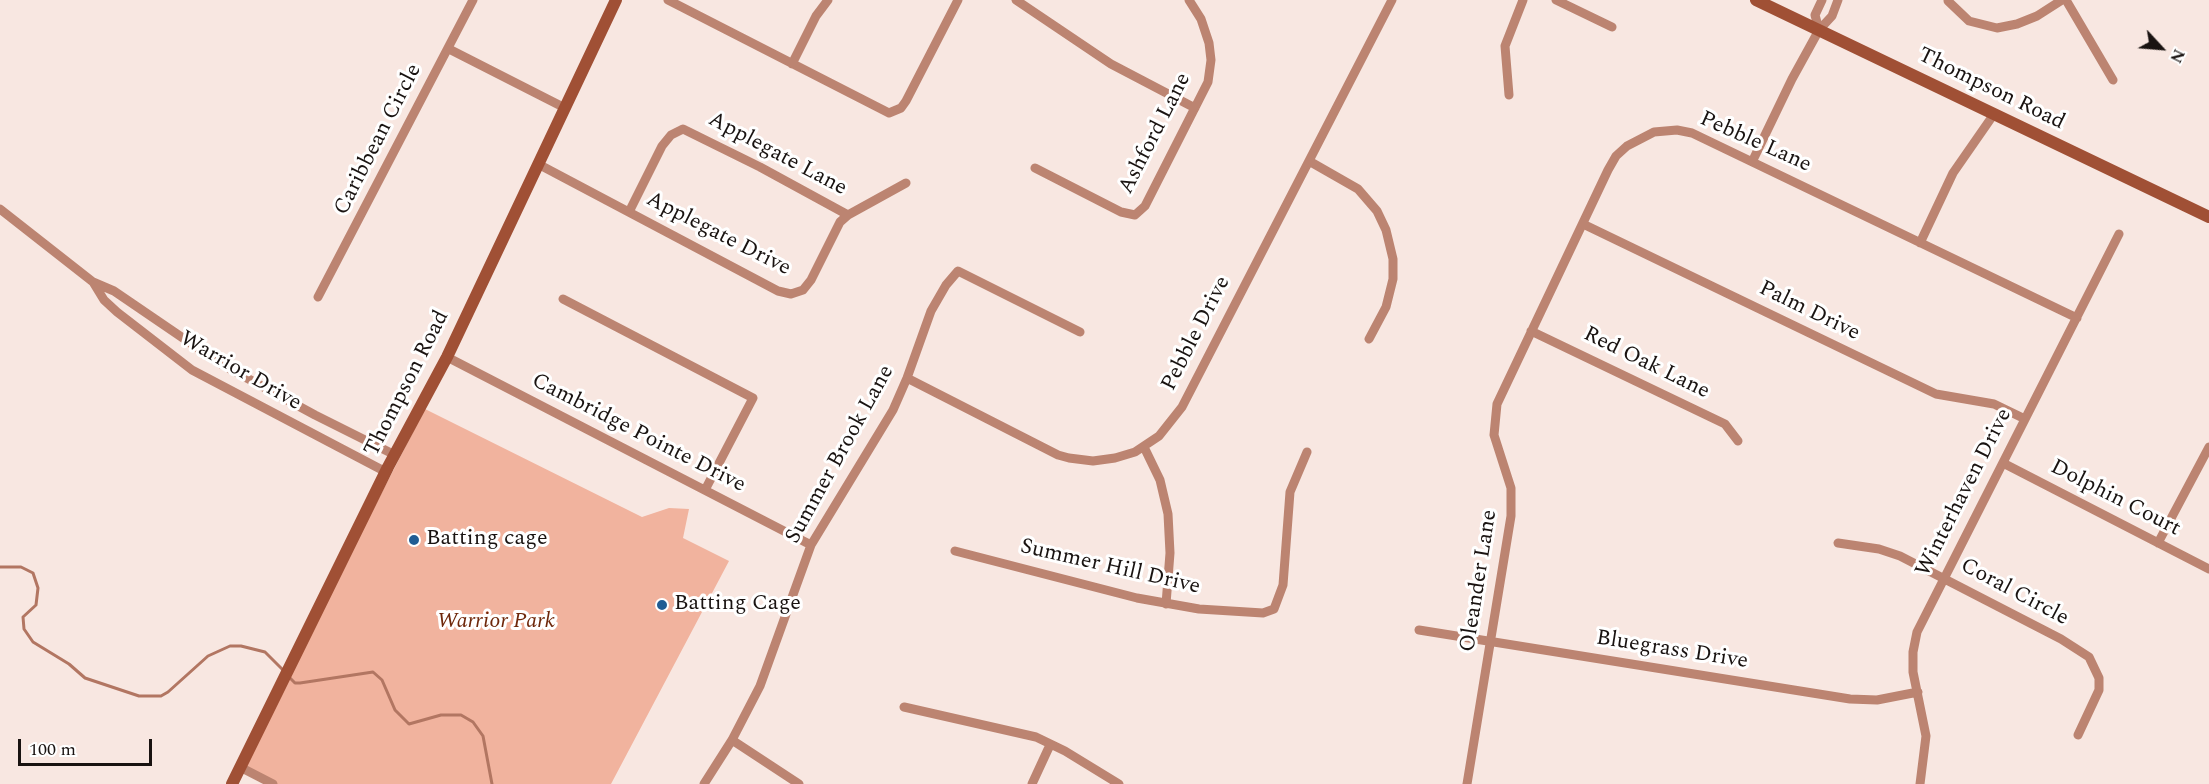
<!DOCTYPE html>
<style>
body{margin:0}
#map{position:relative;width:2209px;height:784px;overflow:hidden;background:#f8e7e1;font-family:Spectral,serif}
canvas{display:block}
.north{position:absolute;left:2131px;top:18px;width:60px;height:60px;-webkit-text-stroke:4px #fff;paint-order:stroke;rotate:116deg;font-size:16px;font-weight:700;line-height:24px;text-align:center;color:#191311}
.north::after{content:'';display:block;margin:auto;width:21px;height:27px;background:#191311;clip-path:polygon(50% 0,100% 100%,50% 72%,0 100%)}
.scale{position:absolute;left:18px;top:739px;width:134px;height:27px;box-sizing:border-box;border:3px solid #191311;border-top:0;padding-left:8px;font-size:18px;line-height:21px;white-space:nowrap;color:#191311;-webkit-text-stroke:4px #fff;paint-order:stroke}
</style>
<div id="map">
<canvas width="2209" height="784"></canvas>
<div class="north">N</div>
<div class="scale">100 m</div>
</div>
<script>
const ctx = document.querySelector('canvas').getContext('2d');
ctx.lineJoin = 'round';
function paint(path, color) { ctx.fillStyle = color; ctx.fill(path, 'evenodd'); }
const shape = rows => new Path2D(rows.map(r => 'M' + r).join(''));
function stroke(path, color, width, dash) { ctx.strokeStyle = color; ctx.lineWidth = width; ctx.lineCap = dash ? 'butt' : 'round'; ctx.setLineDash(dash || []); ctx.stroke(path); }
function label(font, color, halo, rows, align = 'center') {
  ctx.font = font + ' Spectral,serif'; ctx.lineWidth = 6; ctx.setLineDash([]); ctx.textBaseline = 'middle'; ctx.strokeStyle = halo; ctx.fillStyle = color; for (const [text, x, y, turn = 0] of rows) {
    ctx.save(); ctx.translate(x, y); ctx.rotate((+turn || 0) * Math.PI / 180); ctx.textAlign = isNaN(turn) ? turn : align; if (halo) ctx.strokeText(text, 0, 0); ctx.fillText(text, 0, 0); ctx.restore();
  }
}
paint(shape([
 [425,409,642,517,669,508,689,509,683,538,729,561,611,784,273,784,240,767]
]), '#f1b39e');
stroke(shape([
 [0,567,21,567,33,573,38,588,36,605,23,617,24,629,33,642,69,664,85,678,139,696,161,696,168,692,208,656,230,646,241,646,265,652,283,670],
 [290,678,295,683,300,683,373,672,382,680,395,710,409,724,441,715,461,715,473,722,483,736,492,784]
]), '#b27662', 3);
stroke(shape([
 [668,0,889,113,901,108,906,101,958,0],
 [1016,0,1111,64,1195,108],
 [1556,0,1612,27],
 [2066,0,2113,80],
 [1948,1,1969,21,1997,28,2017,24,2037,16,2062,0],
 [1819,30,1815,15,1822,0],
 [449,49,565,108],
 [792,64,816,16,828,0],
 [1509,95,1505,46,1523,0],
 [1753,160,1792,79,1819,30,1832,16,1838,0],
 [1309,161,1358,189,1377,211,1386,230,1393,259,1393,279,1386,307,1369,339],
 [538,164,778,291,791,294,803,290,811,280,840,222,848,215,906,183],
 [1035,168,1121,212,1135,215,1145,206,1208,82,1211,60,1209,43,1201,19,1189,0],
 [0,209,93,282,114,291,221,364,315,415,395,455],
 [629,212,662,146,671,135,683,129,760,167,848,215],
 [1583,224,1936,394,1994,404,2025,419],
 [1920,243,1953,173,1994,114],
 [93,282,104,300,117,312,192,370,386,472],
 [318,297,473,0],
 [563,299,753,398,705,490],
 [1531,331,1725,424,1738,441],
 [447,357,811,545],
 [907,378,1058,455,1069,458,1093,461,1115,458,1135,452,1159,436,1182,407,1392,0],
 [1144,447,1160,480,1168,514,1170,553,1166,604],
 [2003,463,2209,569],
 [1838,543,1879,549,1900,556,2061,639,2089,657,2099,678,2099,690,2078,735],
 [2158,543,2209,447],
 [955,551,1137,598,1199,609,1263,613,1274,609,1283,585,1290,492,1307,452],
 [1419,630,1850,699,1877,700,1918,692],
 [904,707,1036,737,1065,751,1119,784],
 [732,740,799,784],
 [240,767,273,784],
 [704,784,732,740,760,686,811,545,893,410,907,378,931,311,946,285,958,271,1080,332],
 [1032,784,1050,745],
 [1467,784,1511,516,1511,488,1494,435,1497,404,1608,170,1616,156,1627,146,1654,132,1677,130,1692,133,2077,318],
 [1920,784,1926,736,1913,672,1913,652,1917,632,2119,234]
]), '#bc8471', 9);
stroke(shape([
 [1756,0,2209,217],
 [232,784,388,467,447,357,616,0]
]), '#a05035', 12);
for (const [x, y, r, color] of [
 [414,540,6,"#205c93"],
 [662,605,6,"#205c93"]
]) { const dot = new Path2D(); dot.arc(x, y, r, 0, 2 * Math.PI); ctx.fillStyle = color; ctx.fill(dot); stroke(dot, '#fff', 2); }
label('22px', '#191311', '#fff', [
 ["Thompson Road",1991,90,26],
 ["Ashford Lane",1156,134,-63],
 ["Caribbean Circle",379,140,-63],
 ["Pebble Lane",1755,143,24],
 ["Applegate Lane",777,155,28],
 ["Applegate Drive",718,235,27],
 ["Palm Drive",1809,312,26],
 ["Pebble Drive",1197,334,-63],
 ["Red Oak Lane",1646,364,26],
 ["Warrior Drive",240,372,30],
 ["Thompson Road",408,384,-63],
 ["Cambridge Pointe Drive",638,434,27],
 ["Summer Brook Lane",841,455,-61],
 ["Winterhaven Drive",1965,493,-63],
 ["Dolphin Court",2115,499,27],
 ["Summer Hill Drive",1110,568,13],
 ["Oleander Lane",1480,581,-81],
 ["Coral Circle",2014,593,28],
 ["Bluegrass Drive",1672,651,9]
]);
label('22px', '#191311', '#fff', [
 ["Batting cage",426,540],
 ["Batting Cage",674,605]
], 'left');
label('italic 22px', '#6e270a', '#fff', [
 ["Warrior Park",496,623]
]);
</script>
